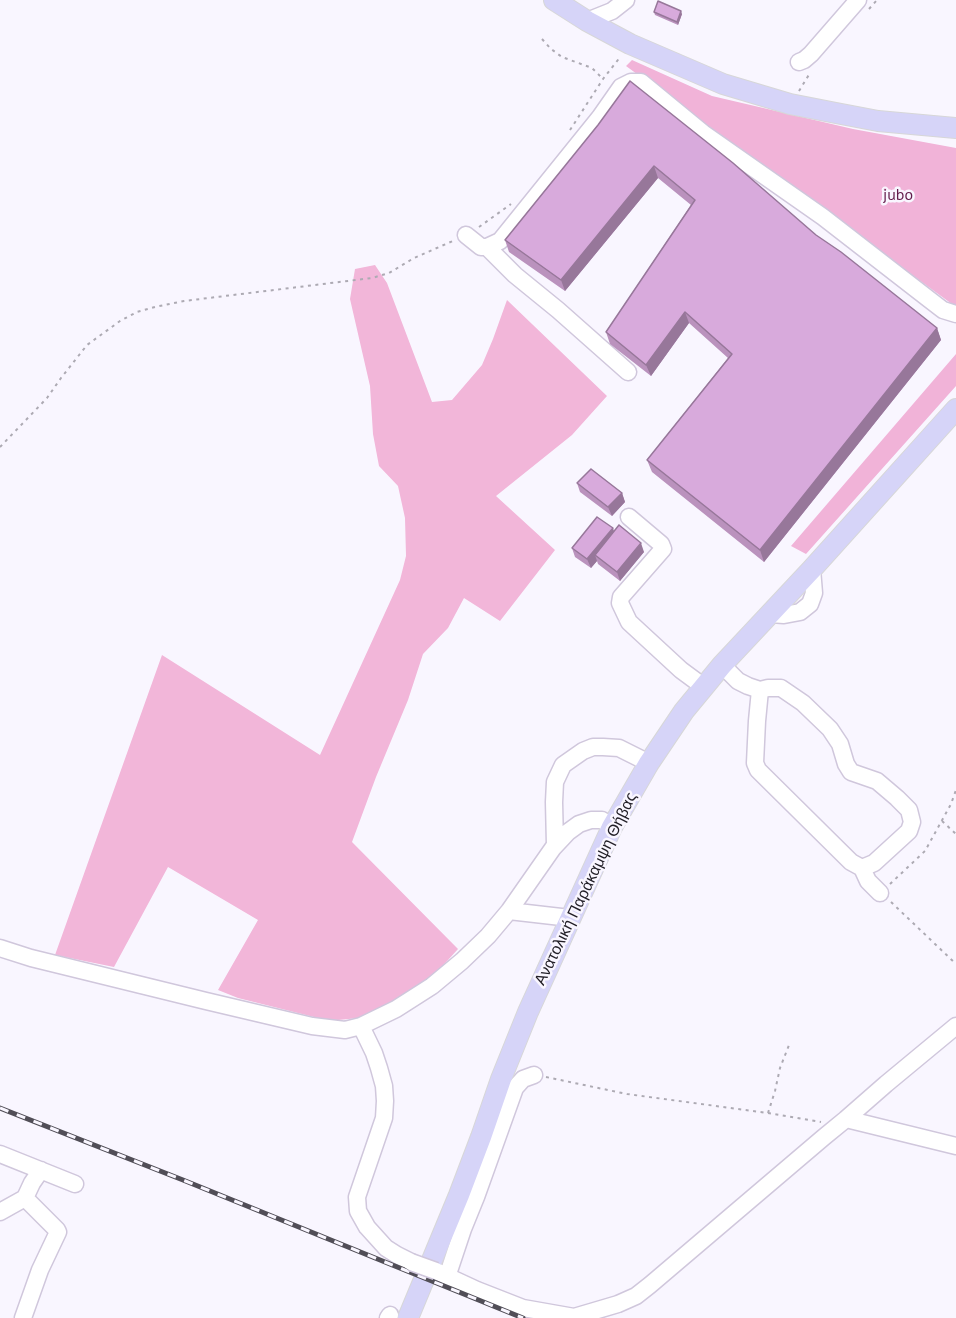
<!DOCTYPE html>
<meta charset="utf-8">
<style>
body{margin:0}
canvas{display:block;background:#f9f6ff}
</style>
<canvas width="956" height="1318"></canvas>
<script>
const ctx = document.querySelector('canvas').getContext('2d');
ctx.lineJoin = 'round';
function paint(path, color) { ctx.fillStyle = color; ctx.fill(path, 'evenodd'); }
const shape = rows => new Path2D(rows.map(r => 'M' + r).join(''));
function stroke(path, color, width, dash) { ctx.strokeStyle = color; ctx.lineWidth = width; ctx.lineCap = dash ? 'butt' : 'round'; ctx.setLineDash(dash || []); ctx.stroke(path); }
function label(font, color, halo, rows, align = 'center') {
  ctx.font = font + ' "PT Sans",sans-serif'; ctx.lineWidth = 5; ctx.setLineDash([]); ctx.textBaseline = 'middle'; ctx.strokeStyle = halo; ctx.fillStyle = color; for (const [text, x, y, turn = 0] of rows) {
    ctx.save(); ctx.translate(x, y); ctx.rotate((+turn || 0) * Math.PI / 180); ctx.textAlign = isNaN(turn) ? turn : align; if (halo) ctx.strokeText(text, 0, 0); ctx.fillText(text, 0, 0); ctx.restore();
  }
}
paint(shape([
 [375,265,387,283,432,402,452,400,482,365,493,339,507,300,607,396,572,435,496,496,555,550,500,621,464,598,448,628,423,654,408,700,376,777,352,842,458,949,439,970,409,994,359,1018,338,1020,322,1019,238,998,218,990,258,920,168,867,114,967,55,955,162,655,320,755,400,580,406,556,405,518,398,486,379,466,373,434,370,386,350,299,355,269]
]), '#f2b6d9');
paint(shape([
 [632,60,712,96,853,129,956,148,956,307,626,66],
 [956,354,956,386,806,554,791,546]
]), '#f1b3d8');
const minor = shape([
 [587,21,612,11,626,0],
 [799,62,804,60,811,54,858,0],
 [466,235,481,247,487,247,500,241,600,117,621,87,631,82,641,82,703,133,823,217,930,300,943,310,956,314],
 [487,247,515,275,558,310,628,372],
 [629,517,661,544,663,549,621,597,620,603,629,622,681,670,704,687],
 [770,614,784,615,800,612,810,604,814,593,812,569],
 [722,665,738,681,748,686,760,690,768,688,781,688,803,703,830,729,840,744,846,764,851,772,877,781,897,798,909,810,912,822,909,831,874,863,862,868],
 [760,690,757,721,755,763,758,770,851,862,862,868,868,881,880,893],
 [555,845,554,802,555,782,563,765,583,751,593,747,603,747,619,748,649,763],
 [509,911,570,918],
 [0,948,31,958,206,1001,312,1026,345,1030,361,1026,396,1009,432,986,462,961,488,936,509,911,553,848,568,832,579,824,591,820,602,820,612,827],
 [361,1026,374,1053,379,1068,384,1086,385,1101,384,1118,357,1197,358,1211,367,1227,386,1248,397,1255,411,1262],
 [846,1119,886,1084,956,1026],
 [0,1154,75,1184],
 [25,1198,32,1183,41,1170],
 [0,1212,25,1198],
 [436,1271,477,1290,523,1308,574,1317,618,1304,636,1296,650,1285,824,1137,846,1119,956,1146],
 [447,1277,463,1229,476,1197,515,1088,523,1079,534,1075],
 [23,1318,40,1270,58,1232,57,1230,25,1198],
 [388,1318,390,1315]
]);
const major = shape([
 [554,0,587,21,630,44,723,84,790,104,836,113,878,121,956,128],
 [408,1318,459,1195,481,1137,501,1079,528,1012,612,827,649,763,684,711,722,665,812,569,956,409]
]);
stroke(minor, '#d0c7dc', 19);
stroke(major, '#d7d7d8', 22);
stroke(shape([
 [869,9,877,0],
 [542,39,551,49,562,57,592,68,603,79],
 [799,91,810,73],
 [570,130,603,79,621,56],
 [479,227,511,204],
 [0,447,47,398,61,378,87,345,120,321,137,312,155,307,184,301,372,278,389,273,414,258,455,240],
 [942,821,956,834],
 [890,884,925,851,951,804,956,790],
 [891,902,956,964],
 [546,1077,627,1094,768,1113,821,1122],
 [768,1113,775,1091,780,1068,789,1045]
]), '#adaab3', 2, [3, 4.5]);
stroke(minor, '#fff', 16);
stroke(major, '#d6d4f8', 20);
const rail = shape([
 [0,1108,183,1180,523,1318]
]);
stroke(rail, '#514e57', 5);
stroke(rail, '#f9f6ff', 3, [9]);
const minorBridge = shape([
 [411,1262,436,1271]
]);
stroke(minorBridge, '#d0c7dc', 19, []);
stroke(minorBridge, '#fff', 16);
paint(shape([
 [654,12,682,14,678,25,655,15],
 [598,125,816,235,937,328,941,340,764,562,652,472,647,460,728,358,689,323,651,376,610,344,606,332,691,205,658,178,565,291,509,252,505,240],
 [577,483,622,493,625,502,612,516,580,492],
 [614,531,644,552,620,581,598,564,597,561,591,568,575,557,572,548]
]), '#ba92bd');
paint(shape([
 [681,11,682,14,678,25,677,22],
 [654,166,658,178,565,291,561,280],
 [685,312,689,323,651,376,646,365],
 [937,328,941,340,764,562,760,550],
 [622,493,625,502,612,516,608,507],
 [613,528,616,537,595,555,597,561,591,568,587,559],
 [641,543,644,552,620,581,617,572]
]), '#97779a');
const building = shape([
 [658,1,681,11,677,22,654,12,658,1],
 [630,81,733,163,816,235,841,252,937,328,760,550,647,460,732,354,685,312,646,365,606,332,695,200,654,166,561,280,505,240,598,125,630,81],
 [591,469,622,493,608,507,577,483,591,469],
 [597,517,613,528,587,559,572,548,597,517],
 [619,525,641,543,617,572,595,555,619,525]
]);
paint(building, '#d8aadc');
stroke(building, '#97779a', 1.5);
label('16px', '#631d4c', '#f9f6ff', [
 ["jubo",898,195]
]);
label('16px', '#232028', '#f9f6ff', [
 ["Ανατολική Παράκαμψη Θήβας",586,889,-64]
]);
</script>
